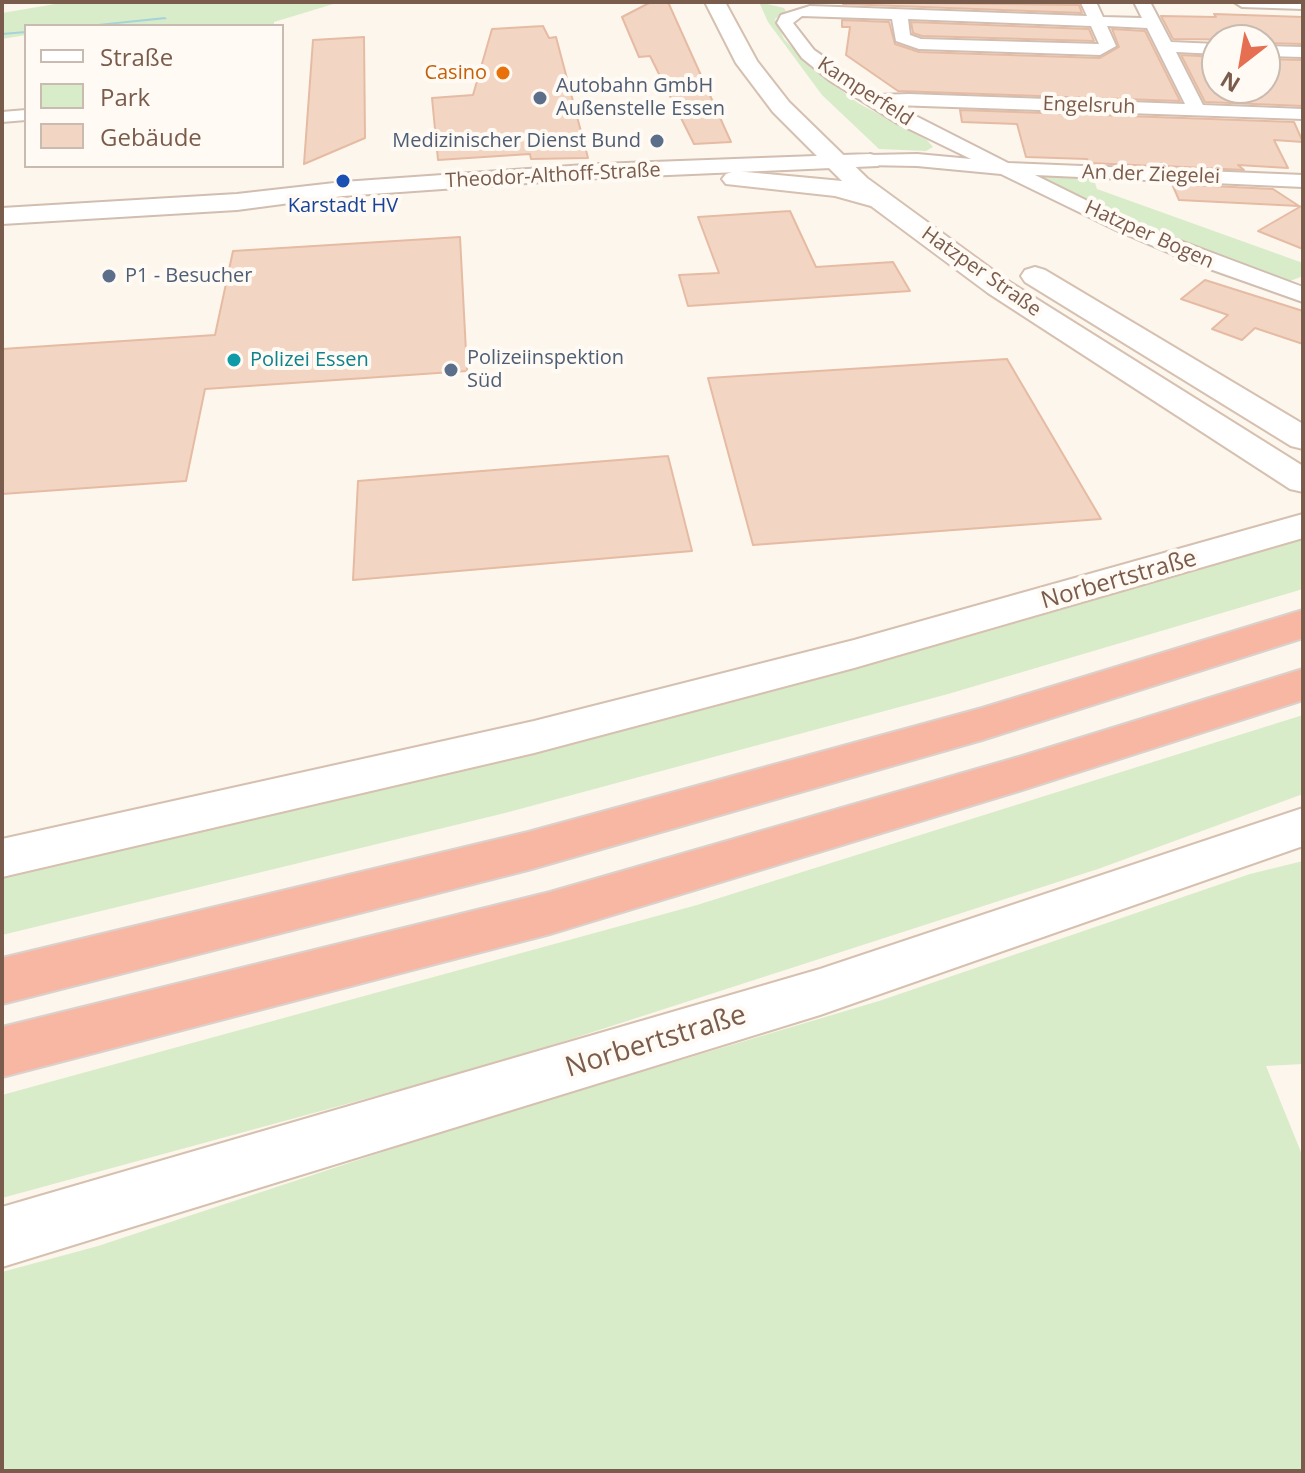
<!DOCTYPE html>
<meta charset="utf-8">
<style>
body{margin:0}
#map{position:relative;width:1305px;height:1473px;overflow:hidden;background:#fdf6ec;font-family:"Open Sans",sans-serif}
canvas{display:block}
.frame{position:absolute;inset:0;border:4px solid #7a5c4d;pointer-events:none}
.legend{position:absolute;left:24px;top:24px;width:260px;height:144px;box-sizing:border-box;background:#fffaf3;border:2px solid #cabbb1;margin:0;padding:10px 14px;list-style:none;font-size:24px;color:#7a5c4d}
.legend li{display:flex;align-items:center;gap:16px;height:40px}
.legend b{width:40px;border:2px solid #cabbb1}
.north{position:absolute;left:1201px;top:24px;width:80px;height:80px;box-sizing:border-box;background:#fffaf3;border:2px solid #cabbb1;border-radius:50%;rotate:211deg;font-size:22px;font-weight:700;line-height:32px;text-align:center;color:#7a5c4d}
.north::after{content:'';display:block;margin:auto;width:28px;height:36px;background:#e76f51;clip-path:polygon(50% 0,100% 100%,50% 72%,0 100%)}
</style>
<div id="map">
<canvas width="1305" height="1473"></canvas>
<div class="frame"></div>
<ul class="legend">
<li><b style="height:10px;background:#fff"></b>Straße</li>
<li><b style="height:22px;background:#d8ecc9"></b>Park</li>
<li><b style="height:22px;background:#f3d5c3"></b>Gebäude</li>
</ul>
<div class="north">N</div>
</div>
<script>
const ctx = document.querySelector('canvas').getContext('2d');
ctx.lineJoin = 'round';
function paint(path, color) { ctx.fillStyle = color; ctx.fill(path, 'evenodd'); }
const shape = rows => new Path2D(rows.map(r => 'M' + r).join(''));
function stroke(path, color, width, dash) { ctx.strokeStyle = color; ctx.lineWidth = width; ctx.lineCap = dash ? 'butt' : 'round'; ctx.setLineDash(dash || []); ctx.stroke(path); }
function label(font, color, halo, rows, align = 'center') {
  ctx.font = font + ' "Open Sans",sans-serif'; ctx.lineWidth = 8; ctx.setLineDash([]); ctx.textBaseline = 'middle'; ctx.strokeStyle = halo; ctx.fillStyle = color; for (const [text, x, y, turn = 0] of rows) {
    ctx.save(); ctx.translate(x, y); ctx.rotate((+turn || 0) * Math.PI / 180); ctx.textAlign = isNaN(turn) ? turn : align; if (halo) ctx.strokeText(text, 0, 0); ctx.fillText(text, 0, 0); ctx.restore();
  }
}
paint(shape([
 [67,2,340,2,274,22,274,26,26,26,26,35,2,39,2,13],
 [759,2,784,8,786,11,775,19,784,39,810,67,858,103,927,140,933,147,926,151,879,149,822,95,768,22],
 [1047,175,1093,177,1097,189,1303,263,1303,276,1285,283,1128,222,1045,182,1042,178],
 [1303,539,1303,589,948,694,505,813,2,935,2,876,495,762,961,639],
 [1303,715,1303,794,1098,869,497,1063,2,1198,2,1095,697,905],
 [1303,861,1303,1064,1266,1066,1303,1157,1303,1471,2,1471,2,1272,98,1246,479,1120,879,1001,1250,874]
]), '#d8ecc9');
paint(shape([
 [165,17,167,19,96,26,79,26,165,17],
 [26,31,26,33,2,35,2,33,26,31]
]), '#a5d3da');
const building = shape([
 [651,2,668,2,731,142,694,144,650,56,639,57,622,17,651,2],
 [843,2,1079,5,1082,13,843,4,843,2],
 [1214,14,1303,17,1303,44,1265,43,1265,40,1173,39,1161,16,1216,17,1214,14],
 [842,20,889,22,895,44,919,52,1100,58,1119,47,1112,29,1145,31,1180,101,898,91,846,55,850,27,842,27,842,20],
 [911,22,1089,29,1094,41,922,36,913,33,911,22],
 [543,26,549,38,556,37,588,158,531,159,530,154,438,160,432,98,473,95,492,29,543,26],
 [364,37,365,138,304,164,313,40,364,37],
 [1181,55,1217,57,1217,88,1265,88,1265,59,1303,60,1303,106,1205,102,1181,55],
 [960,110,1294,122,1303,142,1274,140,1288,168,1238,165,1244,170,1163,166,1162,163,1155,166,1089,163,1087,159,1026,157,1017,124,962,122,960,110],
 [1172,184,1273,189,1299,206,1179,200,1172,184],
 [1303,205,1303,249,1258,231,1303,205],
 [790,211,816,267,893,262,910,291,688,306,679,275,719,273,698,217,790,211],
 [460,237,467,371,205,389,186,481,2,494,2,349,215,335,233,251,460,237],
 [1205,280,1303,311,1303,344,1255,328,1242,340,1212,329,1228,315,1181,299,1205,280],
 [1007,359,1101,519,753,545,708,378,1007,359],
 [668,456,692,551,353,580,358,481,668,456]
]);
paint(building, '#f3d5c3');
stroke(building, '#e6bba3', 2);
const minor = shape([
 [1096,2,1103,17,1142,18,1134,2,1150,2,1171,42,1217,44,1217,54,1176,52,1203,105,1303,109,1303,119,894,105,1008,163,1303,175,1303,187,1035,175,1130,222,1303,287,1303,302,1193,263,1116,230,1001,174,917,166,863,165,860,161,870,155,917,154,971,159,897,123,829,80,802,58,777,23,781,15,810,6,1087,16,1081,3,1096,2],
 [802,16,892,19,896,41,919,49,1100,55,1116,46,1107,26,1147,28,1185,104,909,94,878,95,814,50,793,23,802,16],
 [908,19,1091,26,1099,44,921,39,910,35,908,19],
 [1234,2,1303,2,1303,9,1242,7,1234,2],
 [1265,46,1303,47,1303,57,1265,56,1265,46],
 [26,110,26,120,2,122,2,112,26,110]
]);
const tertiary = shape([
 [870,154,878,156,882,161,878,166,599,178,343,196,237,210,2,224,2,208,237,194,343,182,599,164,870,154]
]);
const secondary = shape([
 [705,2,725,2,757,61,789,102,867,178,1008,281,1303,466,1303,492,1290,489,988,293,871,206,835,196,726,184,722,179,726,174,735,171,842,181,773,112,736,63,705,2],
 [1035,267,1045,270,1303,424,1303,449,1291,446,1025,282,1021,276,1025,270,1035,267],
 [1303,514,1303,538,854,668,534,753,2,877,2,839,534,721,854,640,1303,514],
 [1303,808,1303,846,820,1015,2,1267,2,1207,820,969,1303,808]
]);
const motorway = shape([
 [1303,610,1303,638,982,740,528,870,2,1004,2,958,528,832,982,708,1303,610],
 [1303,669,1303,700,1022,790,550,934,2,1077,2,1027,550,892,1022,756,1303,669]
]);
stroke(minor, '#d1beb0', 4);
stroke(tertiary, '#d1beb0', 4);
stroke(secondary, '#d6c0b0', 4);
stroke(motorway, '#dad1cd', 4);
paint(minor, '#fff');
paint(tertiary, '#fff');
paint(secondary, '#fff');
paint(motorway, '#f7b7a3');
for (const [x, y, r, color] of [
 [503,73,8,"#e8710a"],
 [540,98,8,"#5c6f8a"],
 [657,141,8,"#5c6f8a"],
 [343,181,8,"#1a4fb4"],
 [109,276,8,"#5c6f8a"],
 [234,360,8,"#0f9aa8"],
 [451,370,8,"#5c6f8a"]
]) { const dot = new Path2D(); dot.arc(x, y, r, 0, 2 * Math.PI); ctx.fillStyle = color; ctx.fill(dot); stroke(dot, '#fffaf3', 3); }
label('20px', '#c56008', '#fffaf3', [
 ["Casino",487,73]
], 'right');
label('20px', '#4e5e75', '#fffaf3', [
 ["Autobahn GmbH",556,86],
 ["Außenstelle Essen",556,109],
 ["Medizinischer Dienst Bund",641,141,"right"],
 ["P1 - Besucher",125,276],
 ["Polizeiinspektion",467,358],
 ["Süd",467,381]
], 'left');
label('20px', '#7a5c4d', '#fffaf3', [
 ["Kamperfeld",865,92,33],
 ["Engelsruh",1089,106,2],
 ["An der Ziegelei",1151,175,2],
 ["Theodor-Althoff-Straße",553,176,-3],
 ["Hatzper Bogen",1149,235,24],
 ["Hatzper Straße",981,272,35]
]);
label('20px', '#164399', '#fffaf3', [
 ["Karstadt HV",343,206]
]);
label('20px', '#0d838f', '#fffaf3', [
 ["Polizei Essen",250,360]
], 'left');
label('24px', '#7a5c4d', '#fffaf3', [
 ["Norbertstraße",1119,580,-16]
]);
label('28px', '#7a5c4d', '#fffaf3', [
 ["Norbertstraße",656,1042,-17]
]);
</script>
